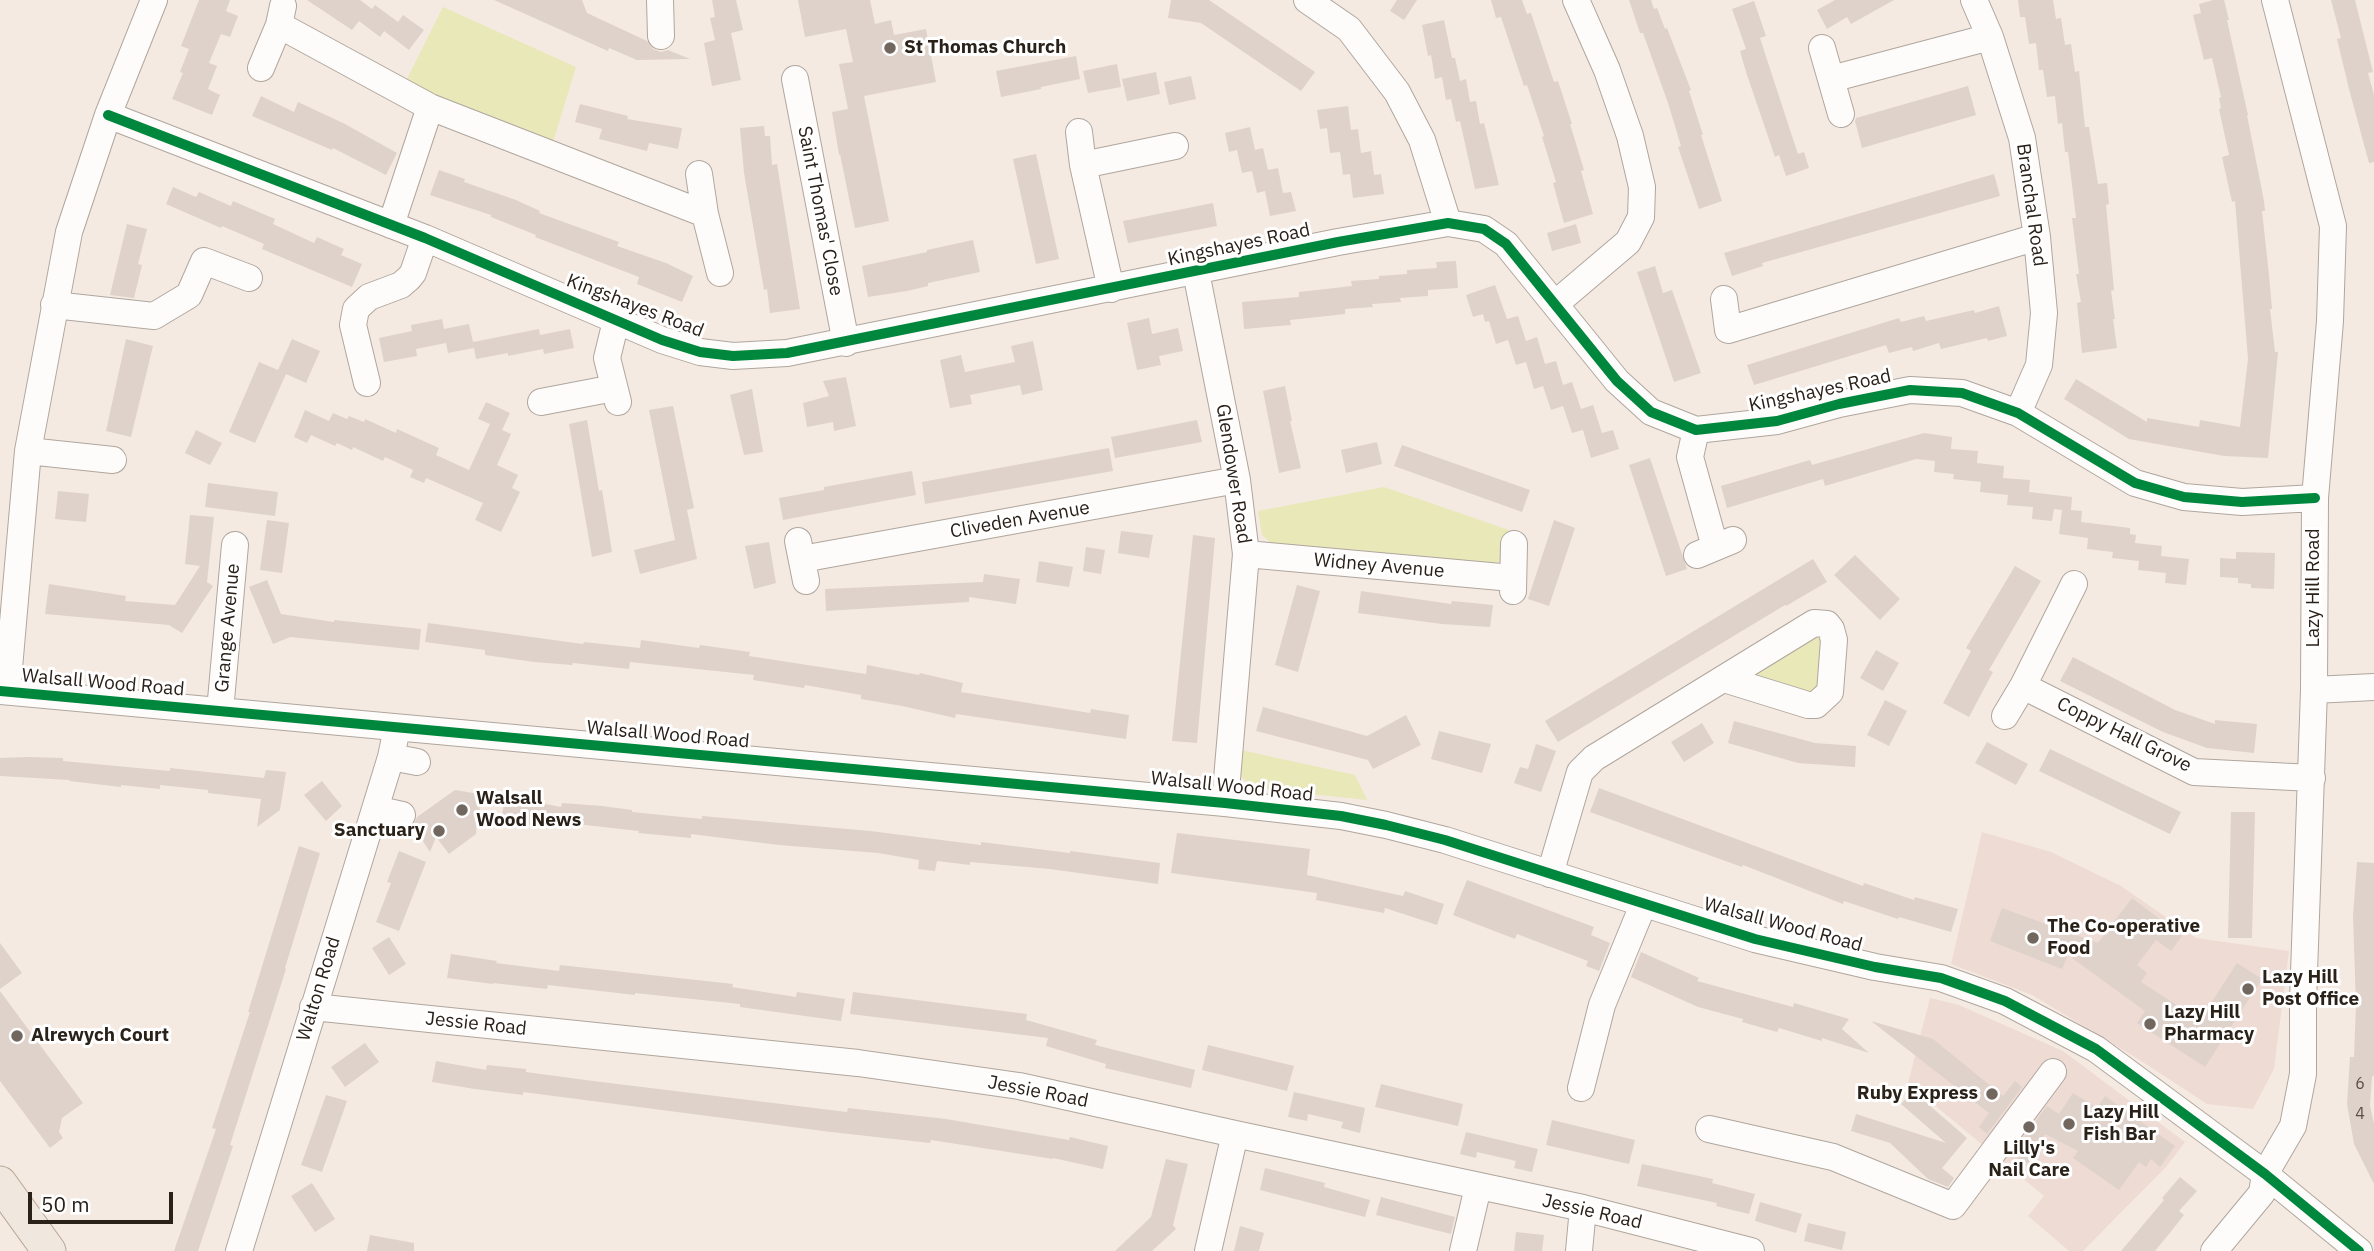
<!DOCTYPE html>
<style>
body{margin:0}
#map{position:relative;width:2374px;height:1251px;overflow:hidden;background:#f5eae1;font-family:"IBM Plex Sans",sans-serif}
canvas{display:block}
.scale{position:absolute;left:28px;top:1192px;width:145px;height:32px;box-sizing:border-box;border:4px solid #2a2119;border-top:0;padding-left:9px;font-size:21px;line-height:24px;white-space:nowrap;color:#2a2119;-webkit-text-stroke:5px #fff;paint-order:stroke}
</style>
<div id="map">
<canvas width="2374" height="1251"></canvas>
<div class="scale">50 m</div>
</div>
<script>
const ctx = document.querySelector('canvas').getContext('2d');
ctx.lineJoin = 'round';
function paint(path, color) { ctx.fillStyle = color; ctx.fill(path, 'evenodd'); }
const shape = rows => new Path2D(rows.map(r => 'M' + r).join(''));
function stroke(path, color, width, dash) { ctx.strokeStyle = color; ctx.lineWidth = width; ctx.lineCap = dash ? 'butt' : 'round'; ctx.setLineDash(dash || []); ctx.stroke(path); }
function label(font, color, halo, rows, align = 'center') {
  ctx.font = font + ' "IBM Plex Sans",sans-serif'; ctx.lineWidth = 6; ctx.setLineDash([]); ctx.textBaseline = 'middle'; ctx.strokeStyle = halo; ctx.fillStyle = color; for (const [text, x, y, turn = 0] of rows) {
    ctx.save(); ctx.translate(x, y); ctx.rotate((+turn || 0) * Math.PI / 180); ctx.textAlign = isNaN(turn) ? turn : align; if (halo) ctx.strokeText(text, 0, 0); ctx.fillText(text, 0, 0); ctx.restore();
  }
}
paint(shape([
 [1982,832,2051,852,2121,886,2196,938,2289,951,2274,1069,2253,1109,2207,1104,2135,1057,2032,995,1951,964],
 [1930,998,1959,1005,2063,1051,2185,1142,2166,1167,2083,1251,2069,1251,2028,1216,2044,1196,1908,1083]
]), '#eedbd4');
paint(shape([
 [443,7,576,67,551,149,404,85],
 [1384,487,1509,530,1500,562,1488,563,1272,544,1262,535,1258,511],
 [1815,630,1822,635,1823,684,1810,696,1746,673],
 [1241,750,1355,775,1367,800,1253,788,1240,775]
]), '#e8e8b8');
paint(shape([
 [199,0,230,0,226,11,238,16,230,37,221,34,209,63,217,66,208,89,220,95,212,115,172,99,183,73,180,72,189,49,181,46],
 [307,0,360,0,372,9,375,5,398,22,403,15,424,30,409,50,384,31,380,37,359,21,352,30],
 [494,0,582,0,587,13,647,41,653,49,661,52,668,50,690,59,637,60,609,48,608,51],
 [712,0,736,0,743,30,731,33,741,80,712,86,704,43,715,40,710,18,715,17],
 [798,0,870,0,875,24,891,20,894,35,926,29,936,82,864,96,889,221,855,228,840,154,839,155,832,112,848,109,839,64,853,62,846,29,805,37],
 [1171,0,1209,0,1315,72,1301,91,1201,23,1168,18],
 [1397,0,1417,0,1404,20,1390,11],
 [1491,0,1522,0,1527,14,1531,13,1554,82,1558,81,1572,124,1570,124,1584,170,1581,171,1593,214,1564,223,1553,183,1556,182,1542,137,1544,136,1527,85,1524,86,1501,17,1496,18],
 [1629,0,1651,0,1654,9,1657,8,1665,29,1667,28,1691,90,1689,91,1703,135,1701,135,1722,201,1699,209,1678,147,1681,146,1668,103,1643,33,1640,33],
 [1835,0,1894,0,1851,24,1847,17,1827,29,1817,10],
 [2018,0,2053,0,2056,19,2061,18,2065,45,2071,44,2075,72,2079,71,2085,127,2089,127,2098,184,2107,183,2109,204,2106,205,2114,290,2111,291,2115,319,2113,319,2117,348,2082,353,2077,303,2081,302,2076,274,2079,274,2072,218,2076,218,2068,152,2065,152,2062,123,2058,124,2055,96,2047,97,2043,70,2039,70,2036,43,2029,44,2025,17,2020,17],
 [2213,0,2224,0,2229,20,2227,20,2248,115,2247,115,2264,201,2265,211,2262,211,2269,275,2272,309,2270,309,2275,352,2278,352,2268,458,2224,456,2129,439,2064,399,2076,379,2147,422,2147,418,2199,427,2200,420,2240,427,2248,359,2235,201,2232,202,2222,157,2229,155,2219,109,2221,108,2219,98,2221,97,2212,58,2204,60,2193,15,2201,13,2199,4],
 [2331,0,2355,0,2373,72,2368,73,2374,95,2374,162,2369,163,2349,89,2337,39,2341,38],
 [1754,1,1766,36,1760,38,1791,133,1798,154,1804,152,1809,168,1786,176,1779,155,1775,157,1746,72,1740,51,1746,49,1732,9],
 [1444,20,1452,58,1455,58,1460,81,1466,79,1470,102,1476,101,1480,124,1484,123,1499,185,1475,189,1460,121,1456,122,1451,99,1446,100,1442,77,1435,79,1431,55,1428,56,1422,25],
 [1076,56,1080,79,1041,87,1041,89,1001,97,996,71],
 [1117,64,1121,87,1088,93,1083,71],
 [1156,72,1160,94,1127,101,1122,79],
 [1191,76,1196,99,1169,105,1164,82],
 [1968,86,1976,115,1862,148,1855,121,1856,118],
 [261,96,294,112,298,102,345,124,397,153,386,175,333,148,332,150,252,116],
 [580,104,628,116,627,119,682,128,678,149,649,143,647,151,599,139,602,129,575,122],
 [1348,106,1351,130,1358,129,1361,153,1371,151,1374,175,1381,174,1384,194,1353,198,1350,174,1343,175,1340,152,1330,153,1327,128,1320,129,1317,110],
 [764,126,765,136,770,136,772,165,777,164,800,309,770,313,767,289,764,290,744,173,740,128],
 [1250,127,1255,150,1263,148,1268,170,1278,168,1283,193,1291,192,1296,211,1270,216,1265,191,1257,193,1252,171,1242,173,1237,150,1229,152,1225,133],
 [1036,154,1059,259,1036,264,1013,159],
 [439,170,465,179,464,182,516,200,540,211,539,213,619,242,617,246,666,263,693,276,682,302,637,284,639,277,535,237,536,235,491,217,491,215,430,195],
 [1994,174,2000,196,1762,263,1763,266,1732,276,1724,253],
 [173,187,196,197,199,192,231,206,233,201,275,219,273,224,314,243,317,237,344,249,341,255,362,264,352,287,262,249,264,244,222,226,221,228,166,204],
 [1213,203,1217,226,1128,243,1123,221],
 [127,224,147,229,138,264,142,265,134,298,110,295],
 [1576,224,1581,243,1552,251,1547,233],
 [973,240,980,272,928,283,928,286,907,291,868,297,862,266,927,252,927,250],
 [1456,261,1458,288,1428,290,1428,296,1400,298,1401,302,1372,304,1373,307,1345,309,1345,314,1290,320,1291,325,1244,329,1242,302,1299,297,1299,292,1352,286,1351,281,1379,279,1379,276,1407,274,1407,270,1437,268,1436,262],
 [1655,266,1663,293,1672,290,1701,373,1674,382,1637,272],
 [1495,285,1507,319,1518,316,1526,341,1537,337,1545,364,1556,361,1563,385,1572,382,1581,409,1593,405,1602,433,1613,430,1619,449,1591,458,1583,430,1572,433,1563,406,1551,410,1543,386,1534,389,1526,362,1516,365,1508,340,1496,344,1489,321,1485,322,1483,314,1473,317,1466,295],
 [1999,306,2007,336,1988,341,1987,338,1941,349,1939,343,1913,351,1912,347,1889,353,1886,345,1754,385,1747,365,1899,318,1901,322,1924,316,1926,321,1974,310,1975,313],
 [1149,318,1152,334,1178,328,1183,351,1159,356,1161,365,1137,370,1127,323],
 [442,319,444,329,469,324,473,342,539,329,540,335,570,329,574,348,544,354,543,349,508,356,508,353,476,359,474,348,448,353,446,343,416,349,417,356,384,362,379,338,412,331,411,325],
 [126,339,153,346,131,437,106,431],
 [292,339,320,351,306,383,286,374,255,443,229,432,259,362,278,370],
 [1033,341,1043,390,1022,395,1020,385,970,395,972,404,950,408,940,360,961,355,965,372,1015,362,1011,346],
 [846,377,856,426,834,431,833,422,807,427,803,403,829,396,823,381],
 [1285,386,1292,421,1290,421,1301,468,1279,473,1263,391],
 [752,389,763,452,744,455,730,395],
 [486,402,510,413,502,430,511,434,497,465,518,475,512,488,520,492,501,532,475,520,483,503,426,478,424,483,410,477,413,470,385,457,383,461,353,447,352,450,337,443,335,446,311,435,307,443,294,437,305,410,329,421,333,413,347,419,349,416,364,422,365,419,396,433,397,429,439,448,436,455,469,470,490,424,478,419],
 [673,406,694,508,687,510,697,559,640,574,634,550,675,540,649,410],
 [587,420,599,491,602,490,612,552,592,557,569,424],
 [1197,420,1202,442,1115,458,1111,437],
 [196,430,222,443,210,465,185,453],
 [1924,433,1952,437,1951,449,1978,451,1977,463,2004,466,2003,478,2030,480,2029,492,2072,497,2071,510,2082,511,2081,522,2130,528,2130,534,2136,535,2135,543,2162,546,2161,556,2189,559,2186,585,2165,583,2166,573,2138,570,2139,561,2112,558,2113,552,2087,549,2088,538,2059,534,2062,510,2054,509,2052,521,2032,519,2033,507,2007,505,2008,495,1980,492,1981,482,1953,479,1954,474,1934,472,1935,461,1916,459,1825,486,1823,479,1727,508,1721,486,1810,460,1812,465],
 [1377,442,1382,464,1346,473,1341,450],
 [1402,445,1530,490,1522,512,1394,466],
 [1109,448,1113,471,925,504,922,482],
 [1650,458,1687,569,1666,576,1629,465],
 [912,471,916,495,783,520,779,498,824,490,824,487],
 [208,483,278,492,275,516,205,507],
 [58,491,89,494,86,522,55,519],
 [190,515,214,517,207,582,213,586,182,633,169,625,45,614,49,584,126,596,125,601,175,605,200,566,185,564],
 [267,520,289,523,282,573,260,570],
 [1554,520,1575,528,1549,606,1528,599],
 [1121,531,1153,535,1149,558,1118,553],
 [1193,535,1215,538,1197,743,1172,741],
 [769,542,776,583,754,589,745,546],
 [1086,547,1105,550,1101,574,1083,571],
 [2236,552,2275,553,2274,589,2251,588,2251,584,2238,583,2238,578,2220,577,2220,558,2236,559],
 [1855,555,1900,599,1880,620,1834,575],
 [1813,559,1827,582,1786,606,1785,605,1558,742,1545,721],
 [1039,561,1073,567,1069,587,1036,582],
 [2015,566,2041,581,1989,670,1993,672,1969,717,1943,703,1971,651,1966,648],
 [984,574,1020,579,1016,604,969,597,969,602,826,611,825,589,983,582],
 [267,580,281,614,334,622,334,620,421,629,419,650,290,637,273,644,249,587],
 [1297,585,1320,591,1298,672,1275,665],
 [1361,591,1451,604,1452,601,1493,605,1490,627,1442,624,1358,613],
 [428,623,583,644,584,642,640,648,641,640,699,648,700,645,750,652,749,656,866,674,867,665,919,675,920,673,963,683,961,692,1090,713,1091,709,1129,715,1126,739,956,714,955,718,902,706,861,699,861,695,805,685,804,688,753,680,754,675,630,662,629,669,573,663,572,665,534,662,485,655,485,650,425,642],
 [1876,650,1899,663,1883,691,1860,678],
 [2073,657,2175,710,2215,724,2215,720,2257,724,2254,753,2207,748,2163,732,2060,681],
 [1885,700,1907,711,1889,746,1867,735],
 [1263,707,1367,736,1406,715,1421,745,1373,769,1368,760,1256,731],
 [1734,721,1815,743,1856,746,1855,767,1798,763,1728,743],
 [1702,723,1714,743,1684,762,1671,742],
 [1439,731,1491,744,1482,773,1431,759],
 [1987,742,2028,764,2016,785,1975,763],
 [1536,744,1556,751,1541,792,1514,783,1520,767,1528,769],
 [2050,749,2181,812,2170,834,2039,771],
 [28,757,63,758,63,761,170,771,170,768,264,778,266,770,286,772,280,810,257,827,261,799,208,793,208,790,160,785,160,789,121,785,121,787,69,781,70,780,0,776,0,758],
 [322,781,342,806,326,821,304,795],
 [1599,788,1863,886,1864,883,1914,900,1915,897,1958,909,1951,932,1899,917,1898,919,1844,901,1843,904,1743,865,1742,867,1590,812],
 [455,790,479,794,480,819,477,819,476,834,449,854,436,837,430,852,413,826,417,817],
 [506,796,561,807,562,803,602,806,632,810,632,812,702,819,702,816,870,831,981,845,981,842,1070,853,1070,851,1160,863,1158,884,1050,869,970,862,970,865,937,861,935,871,918,869,919,860,878,853,779,845,691,834,691,838,638,833,639,831,549,821,548,829,501,819],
 [2231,812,2255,812,2252,938,2228,938],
 [1177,833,1310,849,1307,875,1403,896,1405,891,1444,904,1437,925,1385,908,1384,913,1316,900,1317,893,1171,873],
 [299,846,320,853,285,968,286,969,230,1145,233,1146,198,1251,174,1251,216,1129,212,1128,250,1012,248,1012],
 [399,851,426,862,399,931,376,922,391,883,387,882],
 [2357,862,2374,863,2374,1075,2372,1077,2370,1105,2374,1124,2374,1184,2354,1144,2347,1104,2350,1057,2354,1057,2356,1006,2353,916],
 [1467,880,1594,927,1591,935,1610,943,1599,971,1586,966,1588,961,1517,934,1515,939,1453,915],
 [2132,898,2182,936,2171,951,2156,940,2137,965,2147,973,2141,982,2200,1020,2237,963,2262,979,2205,1067,2137,1023,2145,1011,2068,955,2062,969,1990,941,2002,908,2098,943],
 [389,937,406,964,389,975,372,948],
 [0,943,22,973,0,989],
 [1641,952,1699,978,1697,981,1793,1007,1794,1003,1849,1019,1842,1029,1869,1053,1822,1038,1822,1041,1779,1028,1777,1032,1742,1022,1743,1019,1698,1007,1631,977],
 [451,954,497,961,496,963,559,971,560,965,733,984,732,987,796,997,797,992,845,999,841,1021,740,1007,740,1004,635,993,635,995,548,985,547,989,493,983,493,984,447,978],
 [0,991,83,1103,62,1118,59,1132,63,1138,50,1148,0,1081],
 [853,992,1027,1014,1026,1020,1097,1040,1095,1045,1195,1070,1191,1088,1105,1068,1106,1064,1046,1046,1048,1038,850,1014],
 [1871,1021,1933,1039,2003,1096,2015,1081,2022,1087,1987,1134,1979,1127,1989,1113],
 [365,1043,379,1062,345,1087,331,1067],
 [1208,1045,1294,1066,1287,1091,1202,1070],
 [436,1061,486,1070,487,1065,526,1069,526,1072,593,1081,847,1112,848,1108,946,1119,1069,1140,1070,1137,1108,1146,1103,1169,1053,1158,1053,1159,931,1140,930,1143,831,1132,523,1092,523,1095,475,1089,432,1082],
 [1381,1084,1463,1104,1458,1126,1375,1107],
 [1913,1091,1967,1138,1942,1168,1954,1178,1948,1187,1928,1179,1890,1143,1851,1131,1856,1114,1946,1143,1901,1104],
 [1294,1092,1365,1108,1360,1133,1341,1128,1343,1122,1308,1114,1307,1121,1288,1117],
 [2073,1093,2097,1108,2105,1096,2175,1146,2160,1167,2151,1159,2146,1167,2139,1162,2119,1190,2073,1158,2078,1151,2045,1134,2028,1163,2011,1155,2047,1106,2059,1114],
 [326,1095,347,1101,322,1172,301,1165],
 [1552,1120,1635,1140,1629,1164,1546,1145],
 [1466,1132,1538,1149,1532,1172,1514,1168,1516,1161,1477,1152,1476,1158,1460,1154],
 [1166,1159,1188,1164,1173,1225,1176,1229,1152,1251,1115,1251,1151,1217],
 [1642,1164,1713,1179,1712,1183,1755,1194,1749,1214,1716,1206,1717,1203,1637,1186],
 [1265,1168,1325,1183,1324,1187,1370,1200,1365,1217,1260,1190],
 [2180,1177,2197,1191,2179,1211,2184,1215,2173,1229,2155,1251,2121,1251,2164,1200,2162,1198],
 [312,1183,335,1219,315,1232,291,1196],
 [1381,1197,1455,1217,1451,1234,1376,1215],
 [1760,1202,1802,1214,1796,1233,1755,1221],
 [1808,1223,1846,1232,1842,1250,1804,1241],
 [1240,1226,1264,1233,1259,1251,1234,1251],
 [1516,1232,1544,1235,1542,1251,1514,1251],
 [370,1235,414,1243,414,1251,367,1251]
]), '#ded2cb');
const minor = shape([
 [660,0,661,36],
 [1307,0,1349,29,1397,92,1422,140,1448,223],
 [1974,0,1990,37,2022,138,2037,237,2044,313,2039,365,2018,413],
 [279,25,430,107,705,214],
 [1822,48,1841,114],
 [261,68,279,25,283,6],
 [795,79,846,343],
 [1831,79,1990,37],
 [108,115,425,238,662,340,700,352,733,356,787,353,1338,242,1448,223,1484,229,1506,244,1617,381,1651,412,1696,430,1777,421,1839,404,1910,390,1962,393,2018,413,2135,483,2184,497,2242,502,2315,498],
 [1079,132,1083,165,1111,289],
 [1083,165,1175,146],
 [699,174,705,214,720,273],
 [391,225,430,107],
 [1196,272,1237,480,1246,554,1225,803],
 [1724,299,1728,330,2037,237],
 [1555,304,1628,242,1641,217,1642,187,1630,136,1607,70,1576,0],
 [54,305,154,316,189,295,204,261,249,278],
 [616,321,607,358,618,402],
 [367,383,353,325,356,309,369,297,401,285,409,278,413,273,425,238],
 [541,402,614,388],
 [1696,430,1690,457,1715,547],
 [28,451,113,460],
 [798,541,806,581],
 [1246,554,1512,578],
 [1697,555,1733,540],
 [802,559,1237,480],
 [1513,591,1514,544],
 [2023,686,2194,772,2312,778],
 [2314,690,2374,687],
 [0,691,1225,803,1341,816,1386,825,1445,840,1755,939,1875,967,1941,978,2005,1001,2096,1049,2265,1174,2359,1251],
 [7,691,28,451,69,232,108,115,154,0],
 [220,711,235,545],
 [2005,716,2023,686,2074,584],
 [391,757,417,762],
 [375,809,402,815],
 [1550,874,1580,772,1594,758,1814,623,1827,624,1831,629,1834,640,1830,692,1816,705,1808,705,1724,679],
 [313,1007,858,1063,1019,1086,1235,1134,1583,1208,1751,1251],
 [1581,1088,1602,1005,1643,905],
 [1709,1129,1833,1157,1953,1206,2053,1072],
 [239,1251,391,757,397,728],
 [1208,1251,1235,1134],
 [1463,1251,1478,1187],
 [1579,1251,1583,1208],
 [2214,1251,2262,1193,2265,1174,2293,1126,2303,1074,2303,1001,2314,690,2315,498,2330,321,2333,226,2275,0]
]);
const major = shape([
 [0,1183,49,1251]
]);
stroke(minor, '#afa69e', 28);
stroke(major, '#b8a696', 35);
stroke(minor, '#fefcfa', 26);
stroke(major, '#f0e7de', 33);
stroke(shape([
 [108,115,425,238,662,340,700,352,733,356,787,353,1338,242,1448,223,1484,229,1506,244,1617,381,1651,412,1696,430,1777,421,1839,404,1910,390,1962,393,2018,413,2135,483,2184,497,2242,502,2315,498],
 [0,691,1225,803,1341,816,1386,825,1445,840,1755,939,1875,967,1941,978,2005,1001,2096,1049,2265,1174,2359,1251]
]), '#00873e', 10);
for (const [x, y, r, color] of [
 [890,48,7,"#71675f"],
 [462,810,7,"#71675f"],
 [439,831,7,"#71675f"],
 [2033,938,7,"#71675f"],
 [2248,989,7,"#71675f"],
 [2150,1024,7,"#71675f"],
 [17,1036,7,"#71675f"],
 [1992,1094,7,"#71675f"],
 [2069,1124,7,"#71675f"],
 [2029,1127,7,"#71675f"]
]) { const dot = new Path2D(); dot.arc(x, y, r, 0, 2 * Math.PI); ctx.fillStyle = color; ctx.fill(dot); stroke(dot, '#fff', 2.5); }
label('16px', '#5a5048', null, [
 ["6",2360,1084],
 ["4",2360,1114]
]);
label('bold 19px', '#2a2119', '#fff', [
 ["St Thomas Church",904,48],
 ["Walsall",476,799],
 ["Wood News",476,821],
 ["Sanctuary",425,831,"right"],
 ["The Co-operative",2047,927],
 ["Food",2047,949],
 ["Lazy Hill",2262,978],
 ["Post Office",2262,1000],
 ["Lazy Hill",2164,1013],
 ["Pharmacy",2164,1035],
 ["Alrewych Court",31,1036],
 ["Ruby Express",1978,1094,"right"],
 ["Lazy Hill",2083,1113],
 ["Fish Bar",2083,1135],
 ["Lilly's",2029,1149,"center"],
 ["Nail Care",2029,1171,"center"]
], 'left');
label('19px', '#2a2119', '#fff', [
 ["Branchal Road",2031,205,82],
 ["Saint Thomas' Close",820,211,79],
 ["Kingshayes Road",1239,245,-12],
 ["Kingshayes Road",635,306,21],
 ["Kingshayes Road",1820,391,-12],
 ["Glendower Road",1233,474,81],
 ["Cliveden Avenue",1020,520,-10],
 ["Widney Avenue",1379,566,5],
 ["Lazy Hill Road",2314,588,-90],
 ["Grange Avenue",228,628,-85],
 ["Walsall Wood Road",103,683,5],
 ["Walsall Wood Road",668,735,5],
 ["Coppy Hall Grove",2124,735,26],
 ["Walsall Wood Road",1232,787,6],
 ["Walsall Wood Road",1783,925,15],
 ["Walton Road",319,989,-73],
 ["Jessie Road",476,1024,6],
 ["Jessie Road",1038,1092,11],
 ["Jessie Road",1592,1212,13]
]);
</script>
